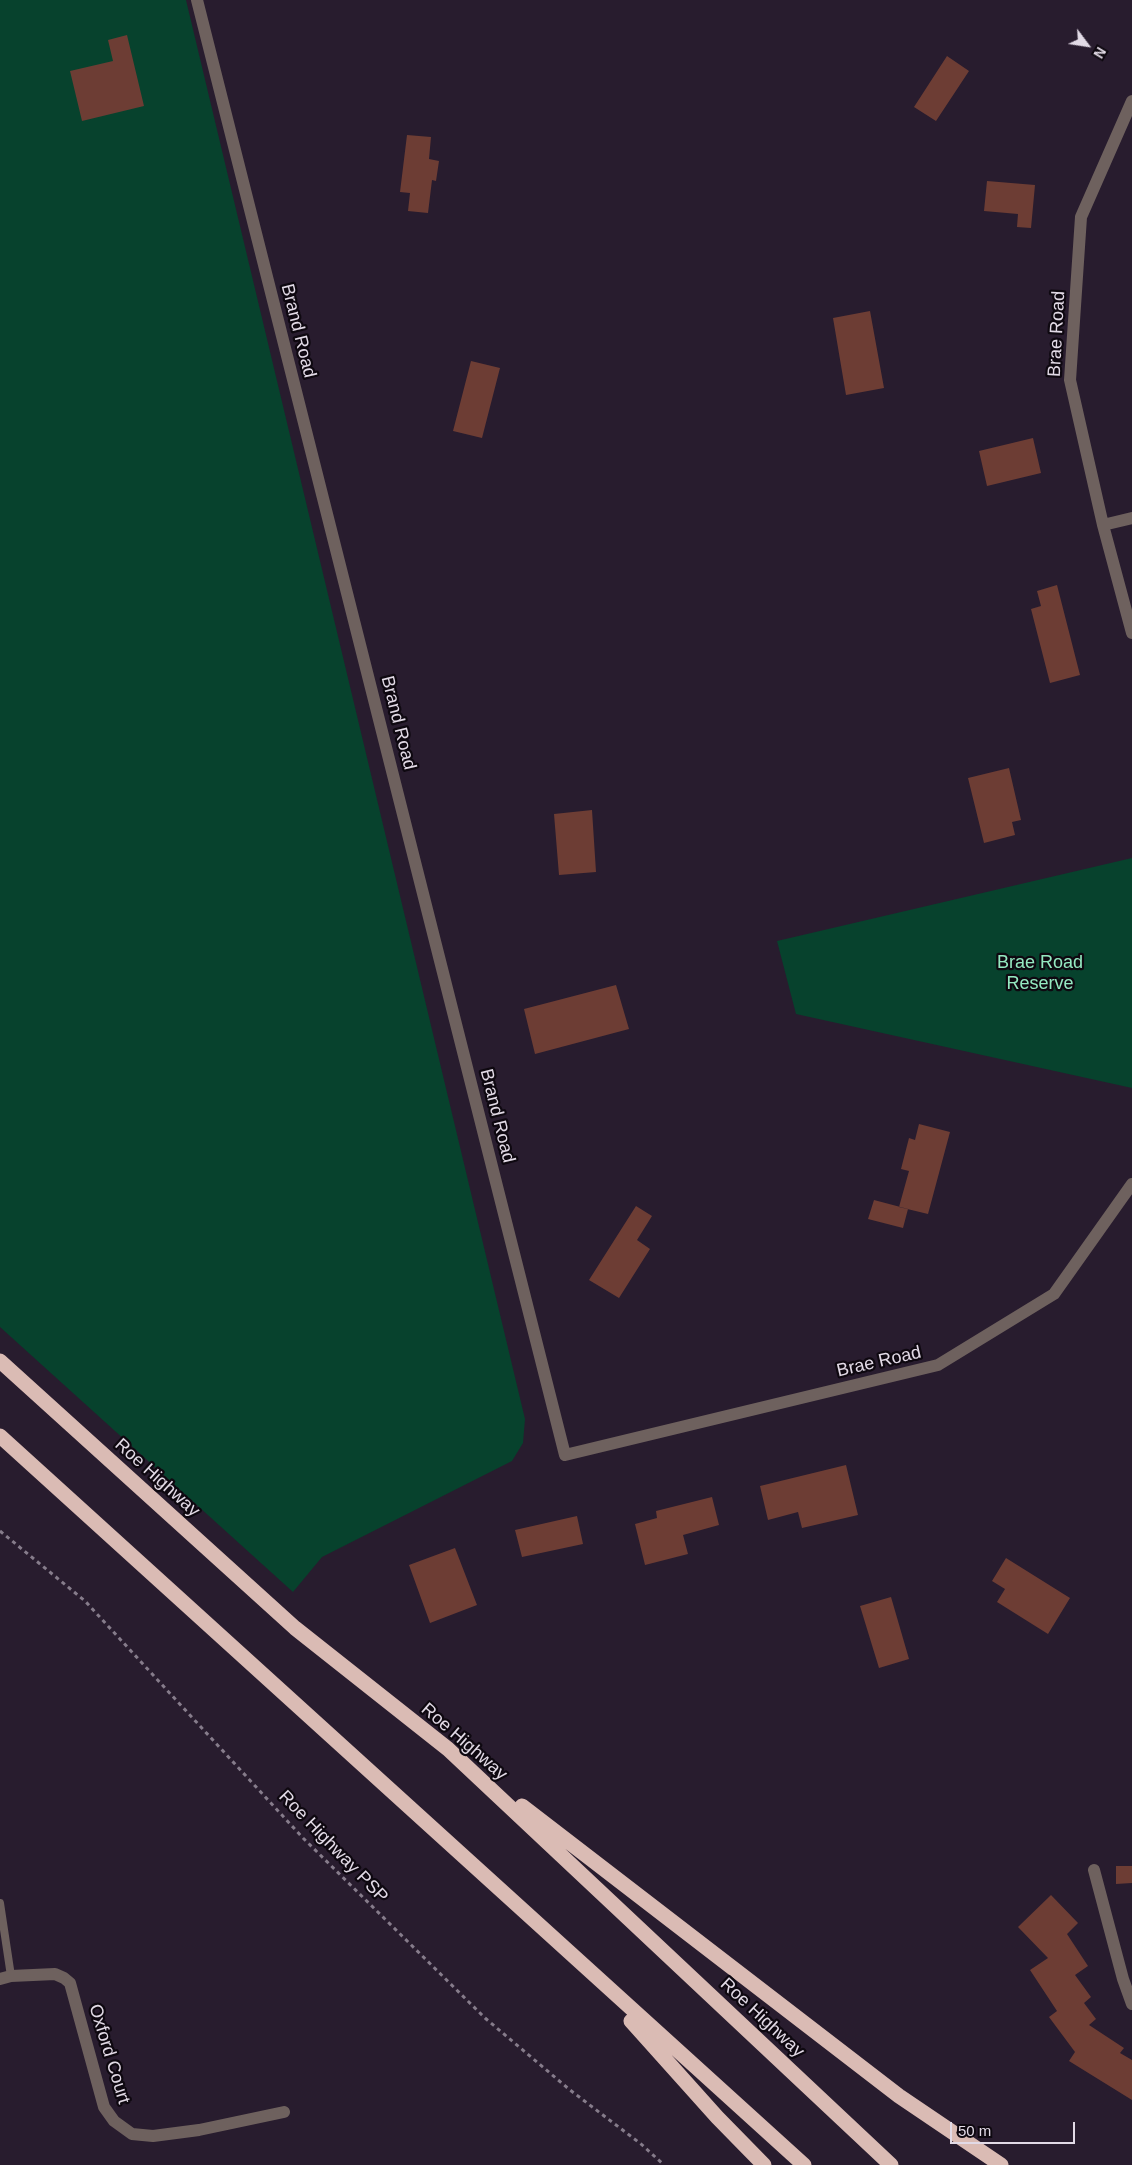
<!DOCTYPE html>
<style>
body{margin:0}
#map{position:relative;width:1132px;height:2165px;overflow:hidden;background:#281c2e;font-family:Arial,sans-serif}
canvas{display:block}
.north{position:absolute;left:1062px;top:20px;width:50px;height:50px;-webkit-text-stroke:4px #0e0810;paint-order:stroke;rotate:121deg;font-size:14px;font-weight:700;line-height:20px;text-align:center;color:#e2dae6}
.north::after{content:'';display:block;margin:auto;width:18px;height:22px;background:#e2dae6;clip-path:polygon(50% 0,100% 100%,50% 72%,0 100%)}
.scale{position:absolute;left:950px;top:2122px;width:125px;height:22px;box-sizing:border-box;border:2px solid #e2dae6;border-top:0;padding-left:6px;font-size:15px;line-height:18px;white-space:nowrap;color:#e2dae6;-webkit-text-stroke:4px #0e0810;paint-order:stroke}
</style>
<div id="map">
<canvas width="1132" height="2165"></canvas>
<div class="north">N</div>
<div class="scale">50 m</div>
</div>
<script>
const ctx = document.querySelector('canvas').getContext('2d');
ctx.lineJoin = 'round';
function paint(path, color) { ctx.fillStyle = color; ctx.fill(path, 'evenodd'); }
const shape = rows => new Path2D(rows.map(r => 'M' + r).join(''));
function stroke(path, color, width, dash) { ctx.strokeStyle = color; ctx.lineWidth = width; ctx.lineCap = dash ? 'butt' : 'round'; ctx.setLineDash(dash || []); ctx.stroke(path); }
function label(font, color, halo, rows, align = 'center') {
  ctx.font = font + ' Arial,sans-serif'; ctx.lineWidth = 4.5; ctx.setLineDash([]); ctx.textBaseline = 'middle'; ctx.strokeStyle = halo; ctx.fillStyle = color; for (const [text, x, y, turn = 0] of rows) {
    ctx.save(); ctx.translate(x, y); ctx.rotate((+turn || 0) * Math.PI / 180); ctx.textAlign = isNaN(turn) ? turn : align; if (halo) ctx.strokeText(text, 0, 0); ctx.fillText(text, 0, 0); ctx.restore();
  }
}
paint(shape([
 [0,0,186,0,525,1419,523,1443,512,1461,322,1557,293,1592,0,1327],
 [1132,858,1132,1088,796,1014,777,941]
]), '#07422d');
paint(shape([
 [127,35,144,106,82,121,70,71,113,61,108,40],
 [947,56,969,71,936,121,914,107],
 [407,135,431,137,429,159,439,161,436,181,432,180,428,213,408,211,410,193,400,192],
 [987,181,1035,185,1031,228,1017,227,1018,214,984,211],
 [870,311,884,388,846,395,833,318],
 [471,361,500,368,482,438,453,431],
 [1033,438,1041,473,987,486,979,451],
 [1057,585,1080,675,1050,683,1031,609,1041,606,1037,591],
 [1009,768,1021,820,1012,822,1015,835,984,843,968,778],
 [592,810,596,872,559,875,554,814],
 [616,985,629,1029,535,1054,524,1009],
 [919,1124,950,1132,928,1214,899,1207,909,1171,901,1169,909,1138,915,1140],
 [874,1200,908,1209,903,1228,868,1219],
 [636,1206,652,1216,637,1240,650,1249,619,1298,589,1280],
 [846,1465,858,1515,802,1528,798,1512,768,1520,760,1486],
 [712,1497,719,1525,683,1535,688,1554,645,1565,635,1524,657,1518,656,1511],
 [577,1516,583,1544,522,1557,515,1530],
 [455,1548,477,1605,430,1623,409,1565],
 [1006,1558,1070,1598,1048,1634,997,1602,1005,1589,992,1581],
 [891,1597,909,1659,879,1668,860,1606],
 [1116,1866,1132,1866,1132,1883,1116,1884],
 [1051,1895,1078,1923,1067,1934,1088,1966,1075,1975,1091,1997,1084,2003,1096,2019,1089,2025,1124,2048,1120,2053,1132,2060,1132,2100,1069,2061,1075,2052,1049,2017,1057,2011,1030,1970,1048,1958,1018,1927]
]), '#6d3d34');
stroke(shape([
 [0,1531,85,1601,303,1838,485,2018,570,2090,641,2144,664,2165]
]), '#867c8b', 3, [4, 4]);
stroke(shape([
 [0,1903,11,1976]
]), '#6e615e', 8);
stroke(shape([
 [197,0,565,1455,938,1365,1054,1294,1132,1184],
 [1132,101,1081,217,1070,380,1103,525,1132,633],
 [1103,525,1132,518],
 [1094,1870,1123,1979,1132,2004],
 [0,1979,11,1976,55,1974,64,1978,70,1983,104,2107,114,2121,132,2134,153,2136,199,2130,284,2112]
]), '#6e615e', 12);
stroke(shape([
 [0,1361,295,1628,448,1749,891,2165],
 [0,1436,804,2165],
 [522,1806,899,2096,1001,2165],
 [631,2021,717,2117,764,2165]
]), '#dabbb4', 15);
label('18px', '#e2dae6', '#0e0810', [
 ["Brand Road",298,331,76],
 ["Brae Road",1057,334,-87],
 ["Brand Road",398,723,76],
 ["Brand Road",497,1116,76],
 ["Brae Road",879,1362,-13],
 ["Roe Highway",157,1478,42],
 ["Roe Highway",464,1742,41],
 ["Roe Highway PSP",333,1847,46],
 ["Roe Highway",762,2018,43],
 ["Oxford Court",109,2054,73]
]);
label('18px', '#94e9c1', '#0e0810', [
 ["Brae Road",1040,963],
 ["Reserve",1040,984]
]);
</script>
